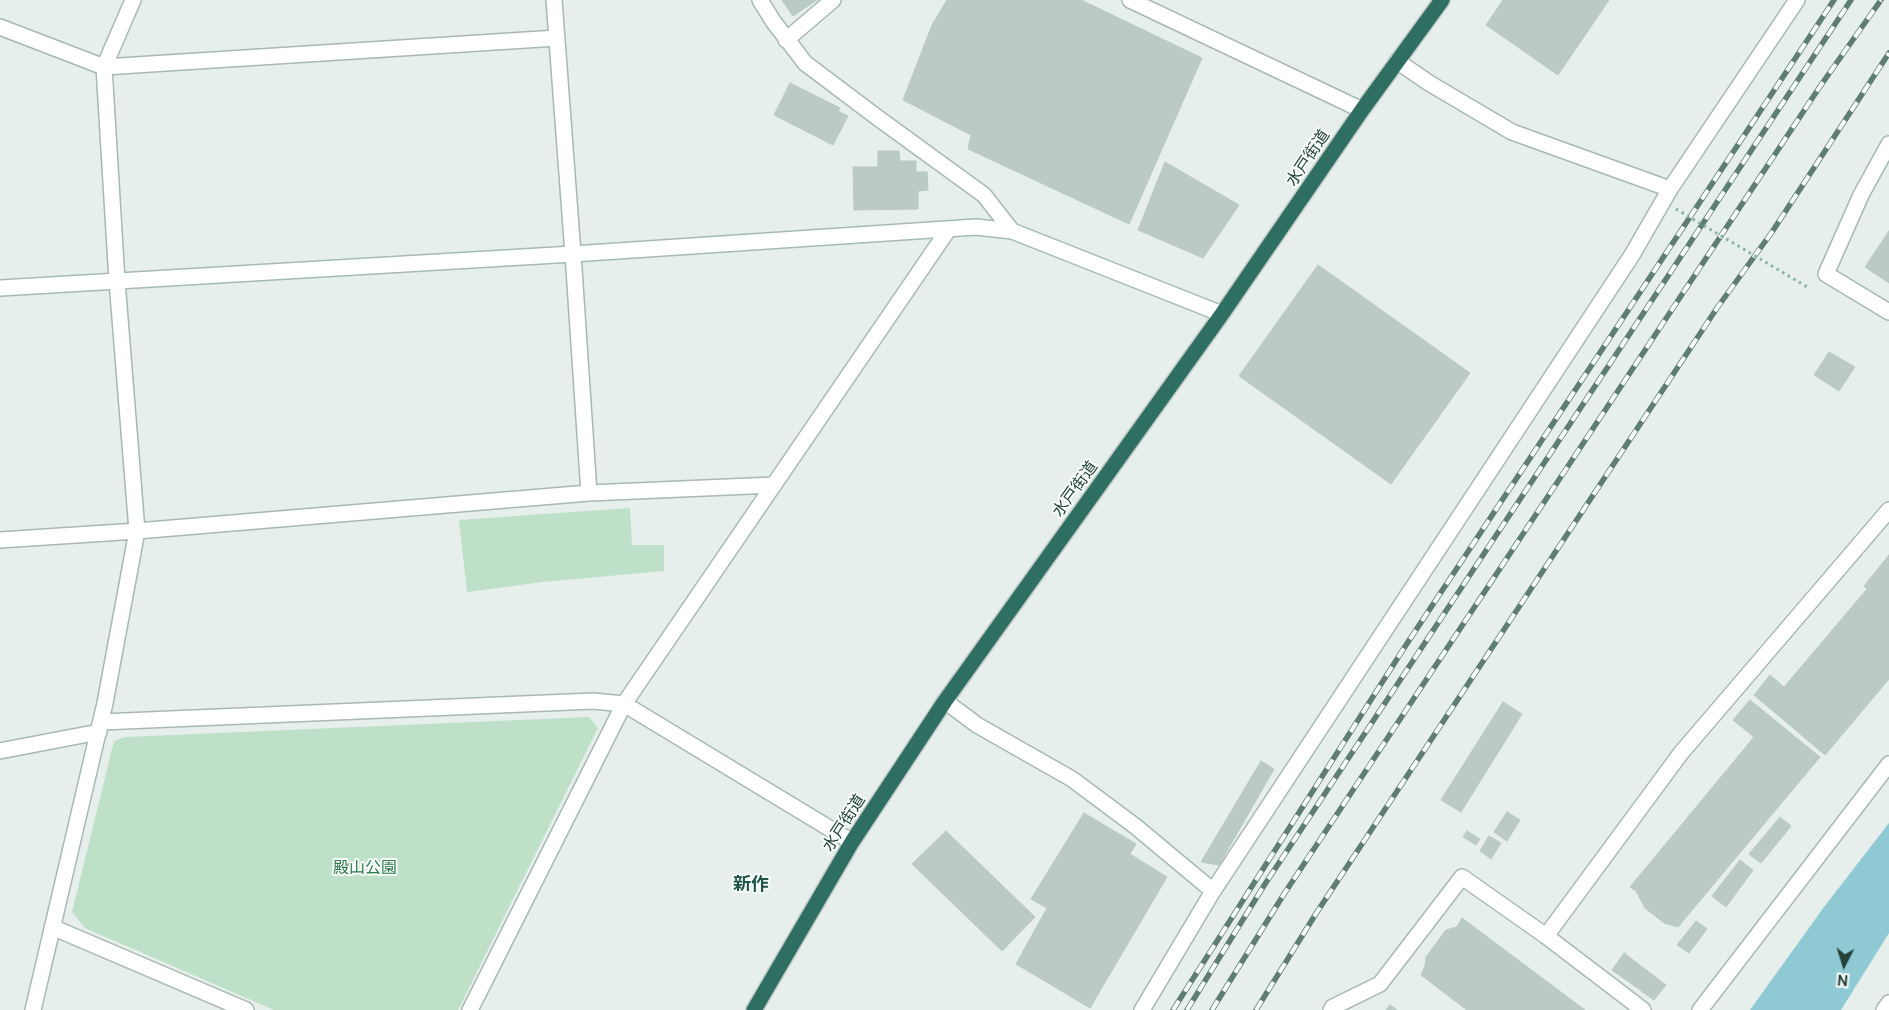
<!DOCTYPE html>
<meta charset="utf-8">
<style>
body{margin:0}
#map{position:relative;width:1889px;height:1010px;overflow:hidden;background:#e6efeb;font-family:"Public Sans",sans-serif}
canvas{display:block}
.north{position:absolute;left:1819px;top:940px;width:50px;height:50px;-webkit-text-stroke:4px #f7fbf9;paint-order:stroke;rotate:185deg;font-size:14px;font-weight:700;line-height:20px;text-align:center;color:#24423a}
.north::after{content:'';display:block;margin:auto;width:18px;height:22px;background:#24423a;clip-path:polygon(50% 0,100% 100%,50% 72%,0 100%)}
</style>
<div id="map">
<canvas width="1889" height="1010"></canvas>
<div class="north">N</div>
</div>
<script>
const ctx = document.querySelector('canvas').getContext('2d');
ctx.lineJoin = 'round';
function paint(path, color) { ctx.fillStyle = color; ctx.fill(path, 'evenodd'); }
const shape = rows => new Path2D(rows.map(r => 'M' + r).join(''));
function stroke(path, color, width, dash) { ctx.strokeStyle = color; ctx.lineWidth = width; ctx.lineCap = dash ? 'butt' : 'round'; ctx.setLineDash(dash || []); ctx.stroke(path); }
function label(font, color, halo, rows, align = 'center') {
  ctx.font = font + ' "Public Sans","Noto Sans JP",sans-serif'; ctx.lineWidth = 4; ctx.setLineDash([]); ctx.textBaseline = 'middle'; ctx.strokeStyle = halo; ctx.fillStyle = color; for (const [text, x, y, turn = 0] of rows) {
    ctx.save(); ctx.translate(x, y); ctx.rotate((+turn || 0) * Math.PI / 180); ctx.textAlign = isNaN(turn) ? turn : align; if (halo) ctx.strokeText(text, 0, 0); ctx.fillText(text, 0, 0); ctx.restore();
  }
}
paint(shape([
 [630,508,632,545,664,545,664,571,543,582,467,592,459,520],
 [589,717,598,728,458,1010,274,1010,85,928,72,912,114,741,125,737]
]), '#bfe0c8');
paint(shape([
 [1889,823,1889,933,1841,1010,1750,1010,1824,907]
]), '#8ec9d4');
const building = shape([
 [782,0,817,0,793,16,782,0],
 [947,0,1081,0,1202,58,1129,224,968,149,971,135,903,100,932,25,947,0],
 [1503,0,1609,0,1558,75,1486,25,1503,0],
 [790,83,840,108,838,111,848,116,833,145,774,115,790,83],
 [878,151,899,151,900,161,916,161,916,172,927,172,928,190,918,191,918,209,854,210,853,167,878,167,878,151],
 [1165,162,1239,205,1203,258,1138,230,1165,162],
 [1889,231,1889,283,1865,267,1889,231],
 [1318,265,1470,373,1391,484,1239,376,1318,265],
 [1829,352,1855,367,1839,391,1814,375,1829,352],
 [1889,555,1889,679,1825,755,1754,695,1770,675,1784,687,1867,589,1864,586,1889,555],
 [1750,700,1820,757,1678,927,1664,923,1645,908,1636,891,1630,887,1754,737,1733,720,1750,700],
 [1503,702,1522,714,1461,812,1441,800,1503,702],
 [1261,761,1274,769,1219,865,1201,862,1261,761],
 [1507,812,1520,820,1507,841,1494,832,1507,812],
 [1084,813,1136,844,1130,854,1167,877,1090,1008,1016,964,1047,908,1031,899,1084,813],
 [1780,817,1791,826,1761,863,1749,854,1780,817],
 [946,831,1035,917,1002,951,912,864,946,831],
 [1467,831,1480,839,1476,845,1463,837,1467,831],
 [1489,836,1501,843,1491,859,1480,851,1489,836],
 [1740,860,1753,870,1726,907,1712,896,1740,860],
 [1462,918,1585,1010,1467,1010,1421,975,1425,966,1426,957,1446,930,1457,927,1462,918],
 [1696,921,1707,929,1689,953,1677,945,1696,921],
 [1624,953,1666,985,1654,1000,1612,970,1624,953],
 [1390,1005,1397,1010,1386,1010,1390,1005]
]);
paint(building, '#bbcac4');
stroke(building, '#b8c9c2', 1);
const lane = shape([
 [1546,936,1681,753,1889,510]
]);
const street = shape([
 [554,0,573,254,589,493],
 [760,0,773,21,805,63,878,118,984,195,1012,231],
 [1130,0,1362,110],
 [0,27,104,67,557,38],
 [786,40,833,0],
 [1397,61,1429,83,1512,132,1670,189,1797,0],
 [1889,144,1861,195,1826,274,1889,312],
 [0,540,137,531,589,493,774,485],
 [945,701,977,725,1072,779,1135,826,1213,891],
 [101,722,593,701,624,704,852,842],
 [0,751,99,732],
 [52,927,246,1010],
 [33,1010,105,703,137,531,117,281,104,67,133,0],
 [470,1010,624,704,948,230],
 [1142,1010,1213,891,1632,255,1670,189],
 [1331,1010,1333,1007,1380,984,1462,877,1546,936,1643,1010],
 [1700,1010,1889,764],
 [1884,1010,1889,1003]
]);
const secondary = shape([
 [0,288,573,254,976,227,1012,231,1222,314]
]);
const highway = shape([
 [754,1010,852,842,945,701,1222,314,1362,110,1442,0]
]);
stroke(lane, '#a8b8b2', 18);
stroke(street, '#a8b8b2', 18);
stroke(secondary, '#a4bbb3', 18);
stroke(highway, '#c2cac8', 18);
stroke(lane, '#fff', 15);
stroke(street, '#fff', 15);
stroke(secondary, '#fff', 15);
stroke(highway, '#2f6f62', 15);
const rail = shape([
 [1173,1010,1406,645,1834,0],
 [1187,1010,1265,884,1851,0],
 [1212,1010,1284,894,1821,85,1881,0],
 [1256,1010,1317,912,1717,308,1772,232,1889,53]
]);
stroke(rail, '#5f7d75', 5.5);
stroke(rail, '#f7fbf9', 4, [11]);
stroke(shape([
 [1676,209,1809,288]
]), '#86b3a5', 3, [2.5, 4]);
label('16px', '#24423a', '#f7fbf9', [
 ["水戸街道",1308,158,-56],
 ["水戸街道",1075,489,-54],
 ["水戸街道",844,823,-57]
]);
label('16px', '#2d7a4b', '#f7fbf9', [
 ["殿山公園",365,868]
]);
label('bold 18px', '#1f5548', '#f7fbf9', [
 ["新作",751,884]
]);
</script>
